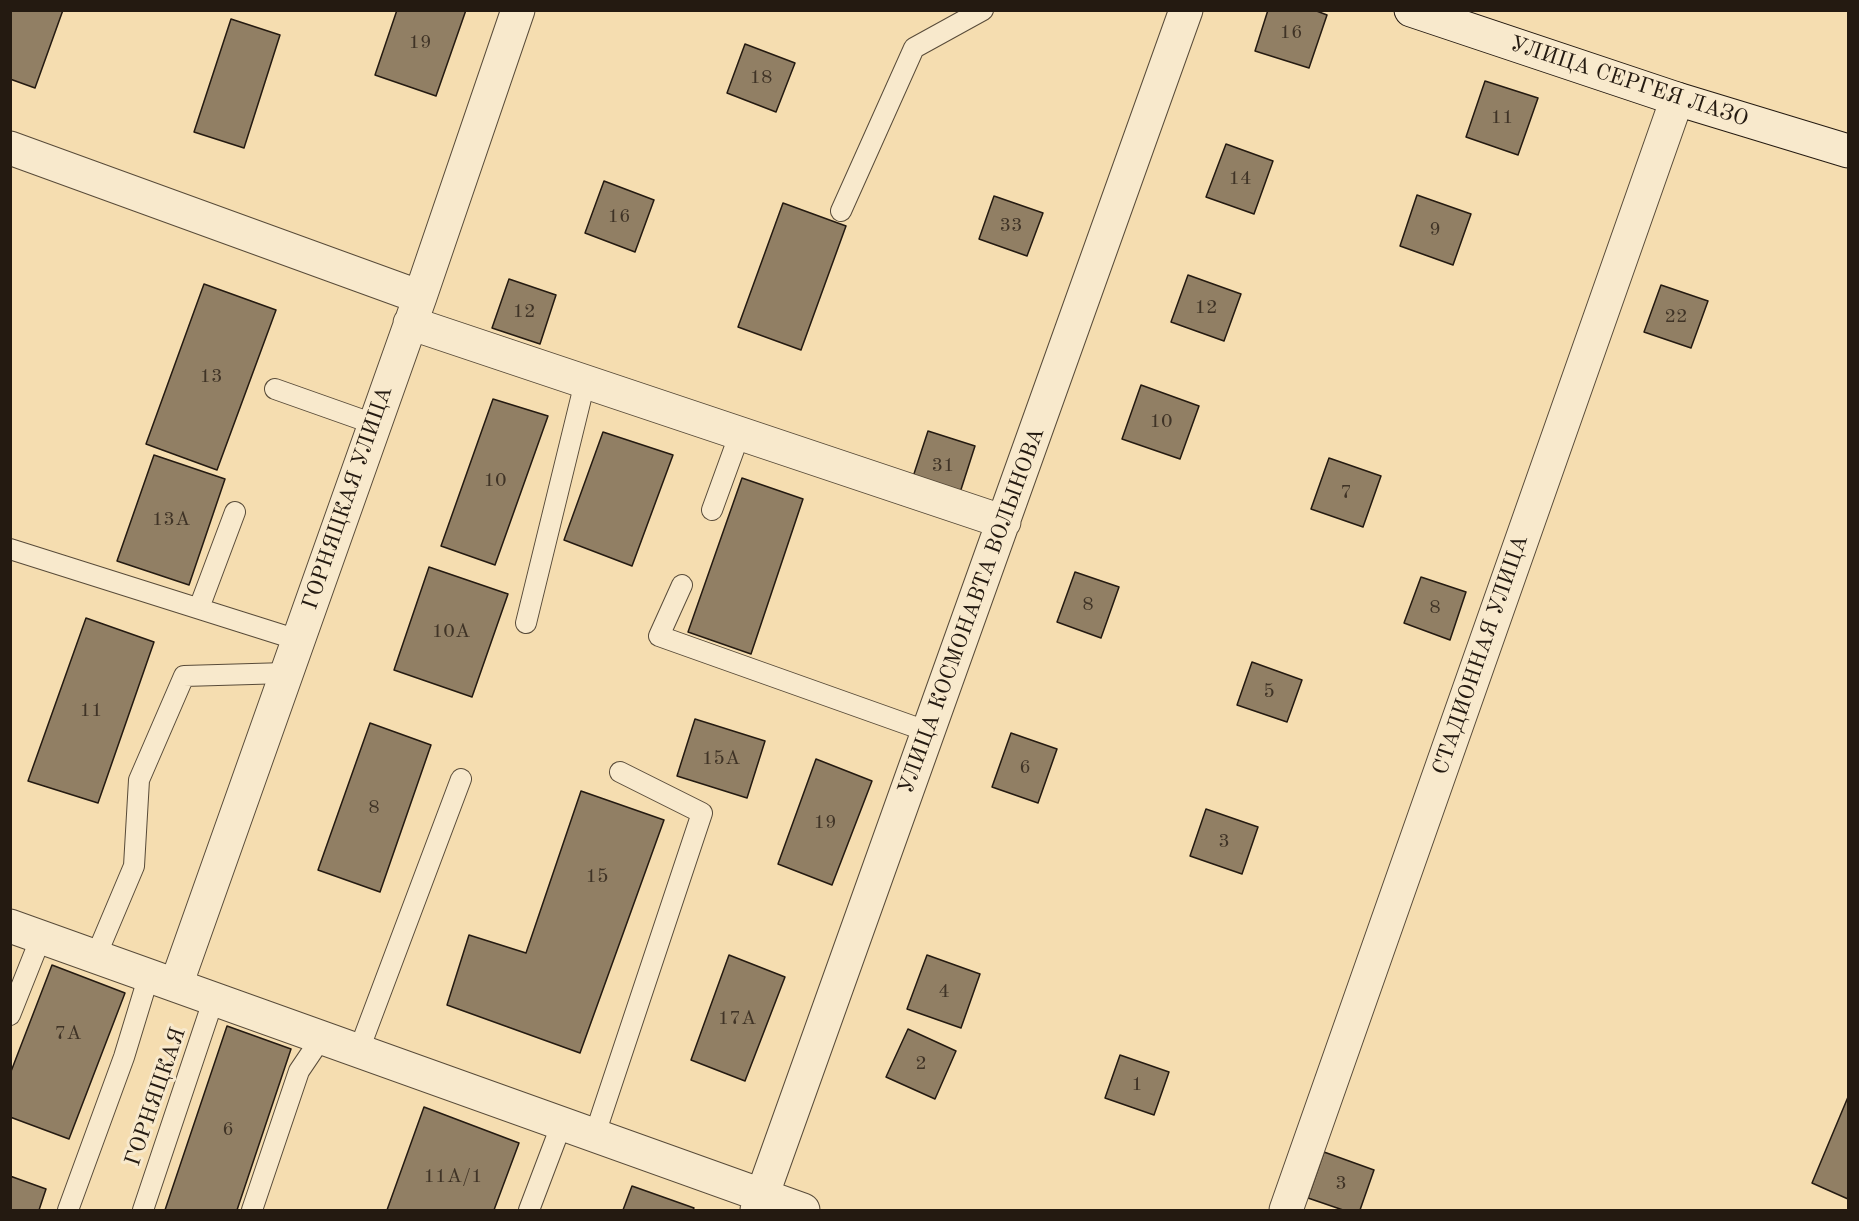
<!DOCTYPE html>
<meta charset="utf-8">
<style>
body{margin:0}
#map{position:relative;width:1859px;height:1221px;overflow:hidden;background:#f5ddb0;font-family:"Old Standard TT",serif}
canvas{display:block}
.frame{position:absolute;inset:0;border:12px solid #241a11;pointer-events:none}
</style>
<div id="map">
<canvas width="1859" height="1221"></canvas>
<div class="frame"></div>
</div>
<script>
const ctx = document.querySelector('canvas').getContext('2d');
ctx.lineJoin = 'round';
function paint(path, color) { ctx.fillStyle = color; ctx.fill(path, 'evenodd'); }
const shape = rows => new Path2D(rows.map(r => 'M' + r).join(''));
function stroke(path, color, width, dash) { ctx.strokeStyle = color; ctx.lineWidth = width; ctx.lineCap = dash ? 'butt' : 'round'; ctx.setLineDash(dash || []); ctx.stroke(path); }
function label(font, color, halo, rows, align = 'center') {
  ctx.font = font + ' "Old Standard TT",serif'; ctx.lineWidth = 6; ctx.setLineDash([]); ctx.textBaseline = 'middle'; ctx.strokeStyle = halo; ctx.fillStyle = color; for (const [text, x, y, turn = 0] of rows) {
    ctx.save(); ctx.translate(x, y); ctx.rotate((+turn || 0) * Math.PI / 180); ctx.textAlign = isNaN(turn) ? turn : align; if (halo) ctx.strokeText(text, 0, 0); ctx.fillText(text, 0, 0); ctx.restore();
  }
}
const building = shape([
 [10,10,63,10,35,88,10,79,10,10],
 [397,10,466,10,436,96,375,75,397,10],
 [1268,10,1314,10,1327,15,1309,68,1255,51,1268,10],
 [231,19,280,35,244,148,194,132,231,19],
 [745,44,795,63,776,112,727,93,745,44],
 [1485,81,1538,98,1518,155,1466,137,1485,81],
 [1226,144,1273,161,1254,214,1206,197,1226,144],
 [604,181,654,200,635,252,585,233,604,181],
 [1417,195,1471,214,1453,265,1400,246,1417,195],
 [994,196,1043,213,1027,256,979,239,994,196],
 [783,203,846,226,801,350,738,327,783,203],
 [1188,275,1241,294,1224,341,1171,322,1188,275],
 [509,279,556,295,540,344,492,328,509,279],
 [204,284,276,310,217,470,146,444,204,284],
 [1661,285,1708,301,1691,348,1644,332,1661,285],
 [1141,385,1199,406,1180,459,1122,439,1141,385],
 [493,399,548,416,495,565,441,546,493,399],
 [928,431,975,446,957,502,910,486,928,431],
 [603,432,673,455,632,566,564,540,603,432],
 [154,455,225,479,189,585,117,561,154,455],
 [1329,458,1381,476,1363,527,1311,509,1329,458],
 [742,478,803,499,751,654,688,632,742,478],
 [429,567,508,594,472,697,394,670,429,567],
 [1075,572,1119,587,1101,638,1057,622,1075,572],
 [1421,577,1466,592,1450,640,1404,623,1421,577],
 [86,618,154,642,98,803,28,781,86,618],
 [1252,662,1302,680,1287,722,1237,705,1252,662],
 [695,719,765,741,747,798,677,776,695,719],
 [370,723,431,745,380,892,318,870,370,723],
 [1011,733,1057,749,1038,803,992,787,1011,733],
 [816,759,872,781,832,885,778,864,816,759],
 [581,791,664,820,580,1053,447,1005,469,935,526,953,581,791],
 [1206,809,1258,827,1242,874,1190,856,1206,809],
 [729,955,785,977,745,1081,691,1060,729,955],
 [927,955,980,974,961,1028,907,1009,927,955],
 [52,965,125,993,69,1139,10,1117,10,1074,52,965],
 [227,1026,291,1049,237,1210,165,1210,227,1026],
 [908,1029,956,1051,935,1099,886,1077,908,1029],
 [1120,1055,1169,1072,1154,1115,1105,1098,1120,1055],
 [1848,1097,1848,1199,1812,1183,1848,1097],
 [424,1107,519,1143,494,1210,387,1210,424,1107],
 [1324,1152,1374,1170,1360,1210,1343,1210,1308,1198,1324,1152],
 [10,1176,46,1189,39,1210,10,1210,10,1176],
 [632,1186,694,1208,693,1210,623,1210,632,1186]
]);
paint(building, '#917f64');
stroke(building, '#241a11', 1.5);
const lane = shape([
 [841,211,914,48,983,10],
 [275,389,374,424],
 [712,510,740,433],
 [10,549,298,640],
 [682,585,659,636,929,732],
 [199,608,235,512],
 [526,623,585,382],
 [96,956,134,866,139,780,184,676,286,673],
 [10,1015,41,937],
 [359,1050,461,779],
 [595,1134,702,813,620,772],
 [68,1210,124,1057,149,975],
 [143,1210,214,998],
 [252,1210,299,1071,322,1037],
 [529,1210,562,1123]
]);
const street = shape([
 [10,148,420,297],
 [410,323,1004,522],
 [10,926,803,1210],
 [176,985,420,297,518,10],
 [757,1210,1186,10],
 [1286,1210,1677,99]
]);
const secondary = shape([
 [1411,10,1677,99,1848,151]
]);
stroke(lane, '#584b39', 22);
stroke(street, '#584b39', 35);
stroke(secondary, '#241a11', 35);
stroke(lane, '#f8e9cc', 20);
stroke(street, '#f8e9cc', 33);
stroke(secondary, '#f8e9cc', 33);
label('20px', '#3f3326', null, [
 ["16",1291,33],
 ["19",420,43],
 ["18",761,78],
 ["11",1502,118],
 ["14",1240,179],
 ["16",619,217],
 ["33",1011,226],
 ["9",1435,230],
 ["12",1206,308],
 ["12",524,312],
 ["22",1676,317],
 ["13",211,377],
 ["10",1161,422],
 ["31",943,466],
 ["10",495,481],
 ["7",1346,493],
 ["13А",171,520],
 ["8",1088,605],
 ["8",1435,608],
 ["10А",451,632],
 ["5",1269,692],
 ["11",91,711],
 ["15А",721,759],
 ["6",1025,768],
 ["8",374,808],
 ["19",825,823],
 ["3",1224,842],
 ["15",597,877],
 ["4",944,992],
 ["17А",737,1019],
 ["7А",68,1034],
 ["2",921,1064],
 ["1",1137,1085],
 ["6",228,1130],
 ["11А/1",453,1177],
 ["3",1341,1184]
]);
label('22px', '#241a11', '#f8e9cc', [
 ["УЛИЦА СЕРГЕЯ ЛАЗО",1629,82,18],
 ["ГОРНЯЦКАЯ УЛИЦА",348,498,-71],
 ["УЛИЦА КОСМОНАВТА ВОЛЫНОВА",972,611,-70],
 ["СТАДИОННАЯ УЛИЦА",1481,655,-71],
 ["ГОРНЯЦКАЯ",156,1097,-71]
]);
</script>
